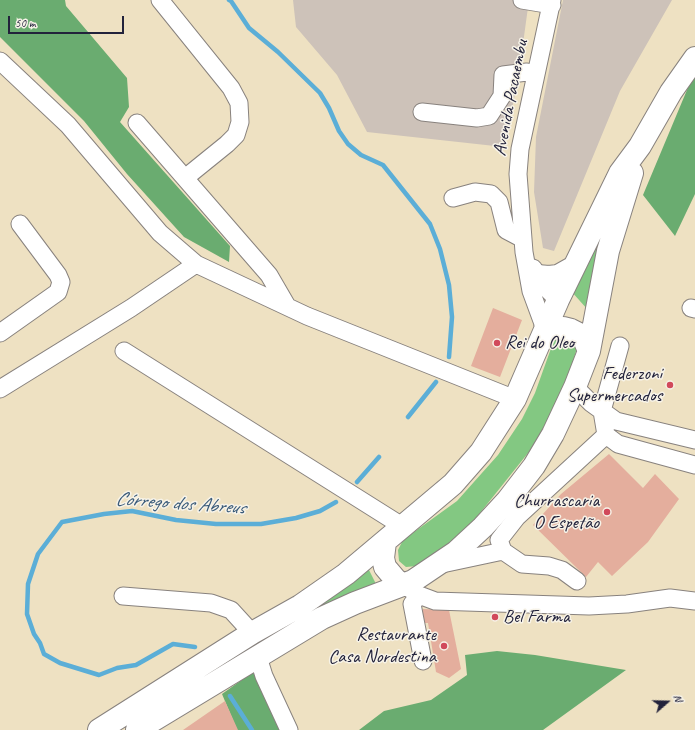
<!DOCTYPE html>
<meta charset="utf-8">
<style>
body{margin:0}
#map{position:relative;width:695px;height:730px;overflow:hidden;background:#eee1c2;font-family:Caveat,sans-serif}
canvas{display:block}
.north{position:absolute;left:647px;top:682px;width:40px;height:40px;-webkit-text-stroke:3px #f7f3e8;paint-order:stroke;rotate:70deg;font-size:11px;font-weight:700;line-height:16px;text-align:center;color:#22223b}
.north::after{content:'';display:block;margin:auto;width:14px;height:18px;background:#22223b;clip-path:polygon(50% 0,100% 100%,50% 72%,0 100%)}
.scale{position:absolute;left:8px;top:16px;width:116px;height:18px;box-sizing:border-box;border:2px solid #22223b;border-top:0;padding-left:5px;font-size:12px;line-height:14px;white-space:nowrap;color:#22223b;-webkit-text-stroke:3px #f7f3e8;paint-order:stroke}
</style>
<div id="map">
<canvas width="695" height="730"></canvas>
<div class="north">N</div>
<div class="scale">50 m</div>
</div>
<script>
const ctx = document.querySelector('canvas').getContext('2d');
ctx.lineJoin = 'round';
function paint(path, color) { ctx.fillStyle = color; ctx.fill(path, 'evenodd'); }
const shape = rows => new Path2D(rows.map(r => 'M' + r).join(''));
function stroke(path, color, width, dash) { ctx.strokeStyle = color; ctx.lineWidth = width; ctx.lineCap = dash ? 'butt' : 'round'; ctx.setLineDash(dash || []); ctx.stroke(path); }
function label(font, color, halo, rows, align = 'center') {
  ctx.font = font + ' Caveat,sans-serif'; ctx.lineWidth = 3; ctx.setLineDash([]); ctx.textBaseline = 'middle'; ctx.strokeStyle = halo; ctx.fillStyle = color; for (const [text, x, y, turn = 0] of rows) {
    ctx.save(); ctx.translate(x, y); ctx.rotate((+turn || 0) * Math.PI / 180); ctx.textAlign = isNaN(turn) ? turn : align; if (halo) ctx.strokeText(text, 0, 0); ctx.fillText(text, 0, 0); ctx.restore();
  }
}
paint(shape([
 [293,0,529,0,518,80,504,147,367,132,337,75,296,27],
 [563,0,672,0,620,91,554,251,543,248,534,192,536,137]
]), '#cdc2b9');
paint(shape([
 [608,218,588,310,571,291],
 [562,335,571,335,577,348,569,375,547,424,532,448,472,523,433,559,417,566,406,567,399,561,398,550,403,540,457,501,498,455,522,419,535,393,554,340],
 [368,568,376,584,305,612]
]), '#83c882');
paint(shape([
 [0,0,65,0,66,6,127,78,129,107,120,122,230,246,229,262,184,237,127,174,84,121,0,37],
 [695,76,695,194,675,236,643,195,692,78],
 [497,651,535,655,626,670,543,730,359,730,384,711,431,700,467,675,465,655],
 [253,672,280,730,237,730,222,694]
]), '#6aac70');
stroke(shape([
 [229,0,231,1,249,28,278,52,320,93,329,108,339,131,348,144,361,155,383,165,430,224,440,249,449,285,452,317,449,357],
 [408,417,436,382],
 [357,482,379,457],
 [195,647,173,644,136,665,117,668,99,675,60,663,44,654,40,643,34,634,27,614,28,584,38,554,62,522,104,514,132,511,176,520,216,524,261,524,296,518,320,511,336,502],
 [230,696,252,730]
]), '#5baed7', 4.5);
paint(shape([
 [493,308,522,320,500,377,471,366],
 [609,454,643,488,655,474,679,499,648,542,612,576,598,562,586,577,533,525,561,494],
 [423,609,449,610,461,669,449,678,436,672,428,623,422,623],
 [225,701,238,730,183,730]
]), '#e4ae9d');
const minor = shape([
 [160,0,231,88,239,103,240,122,236,135,227,144,185,178],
 [522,0,552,5],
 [0,61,68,125,160,233,196,264,307,316,515,399],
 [422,112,477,118,489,116,502,96,503,75,527,72,536,74],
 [137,123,269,275,287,306],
 [453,198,475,192,491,194,499,202,506,230,523,239],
 [533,268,546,288,558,300],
 [691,308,695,309],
 [545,329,531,291,524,252,518,174,520,149,552,0],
 [0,333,58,292,61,282,58,275,20,224],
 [620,346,602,411,606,435,618,444,695,465],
 [124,351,402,526],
 [575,387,591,403,616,421,695,440],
 [0,389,131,308,196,264],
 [442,564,503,551],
 [577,581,562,570,549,566,522,564,503,551,499,540,517,517,606,435],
 [404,585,419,595,435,601,589,606,627,604,670,598,695,601],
 [419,595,412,604,423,661],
 [123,596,211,603,231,610,252,633],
 [258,657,264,676,289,730]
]);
const major = shape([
 [537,276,549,277,558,276,574,267],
 [545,329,563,328,571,330,579,334,584,339,589,351],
 [385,542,383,558,385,567,396,580,404,585],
 [99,730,252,633,300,606,346,574,453,484,481,452,515,399,558,300,620,173,640,146,671,92,695,58],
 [137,730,322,618,355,603,413,581,456,552,483,527,507,501,534,466,553,434,575,387,589,351,608,251,632,173]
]);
stroke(minor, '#88827e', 19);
stroke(major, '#88827e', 24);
stroke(minor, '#fff', 17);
stroke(major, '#fff', 22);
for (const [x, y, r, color] of [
 [497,343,4,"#d1495b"],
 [670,385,4,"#d1495b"],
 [607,512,4,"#d1495b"],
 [495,617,4,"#d1495b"],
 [444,646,4,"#d1495b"]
]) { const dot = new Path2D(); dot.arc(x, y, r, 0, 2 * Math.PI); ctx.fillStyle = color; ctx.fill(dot); stroke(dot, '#f7f3e8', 1.5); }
label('19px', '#22223b', '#f7f3e8', [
 ["Avenida Pacaembu",511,98,-79]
]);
label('19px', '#22223b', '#f7f3e8', [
 ["Rei do Oleo",505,343,"left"],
 ["Federzoni",662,374],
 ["Supermercados",662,396],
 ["Churrascaria",599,501],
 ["O Espetão",599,523],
 ["Bel Farma",503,617,"left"],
 ["Restaurante",436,635],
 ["Casa Nordestina",436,657]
], 'right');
label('italic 20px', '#395a79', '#f7f3e8', [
 ["Córrego dos Abreus",180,504,4]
]);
</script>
